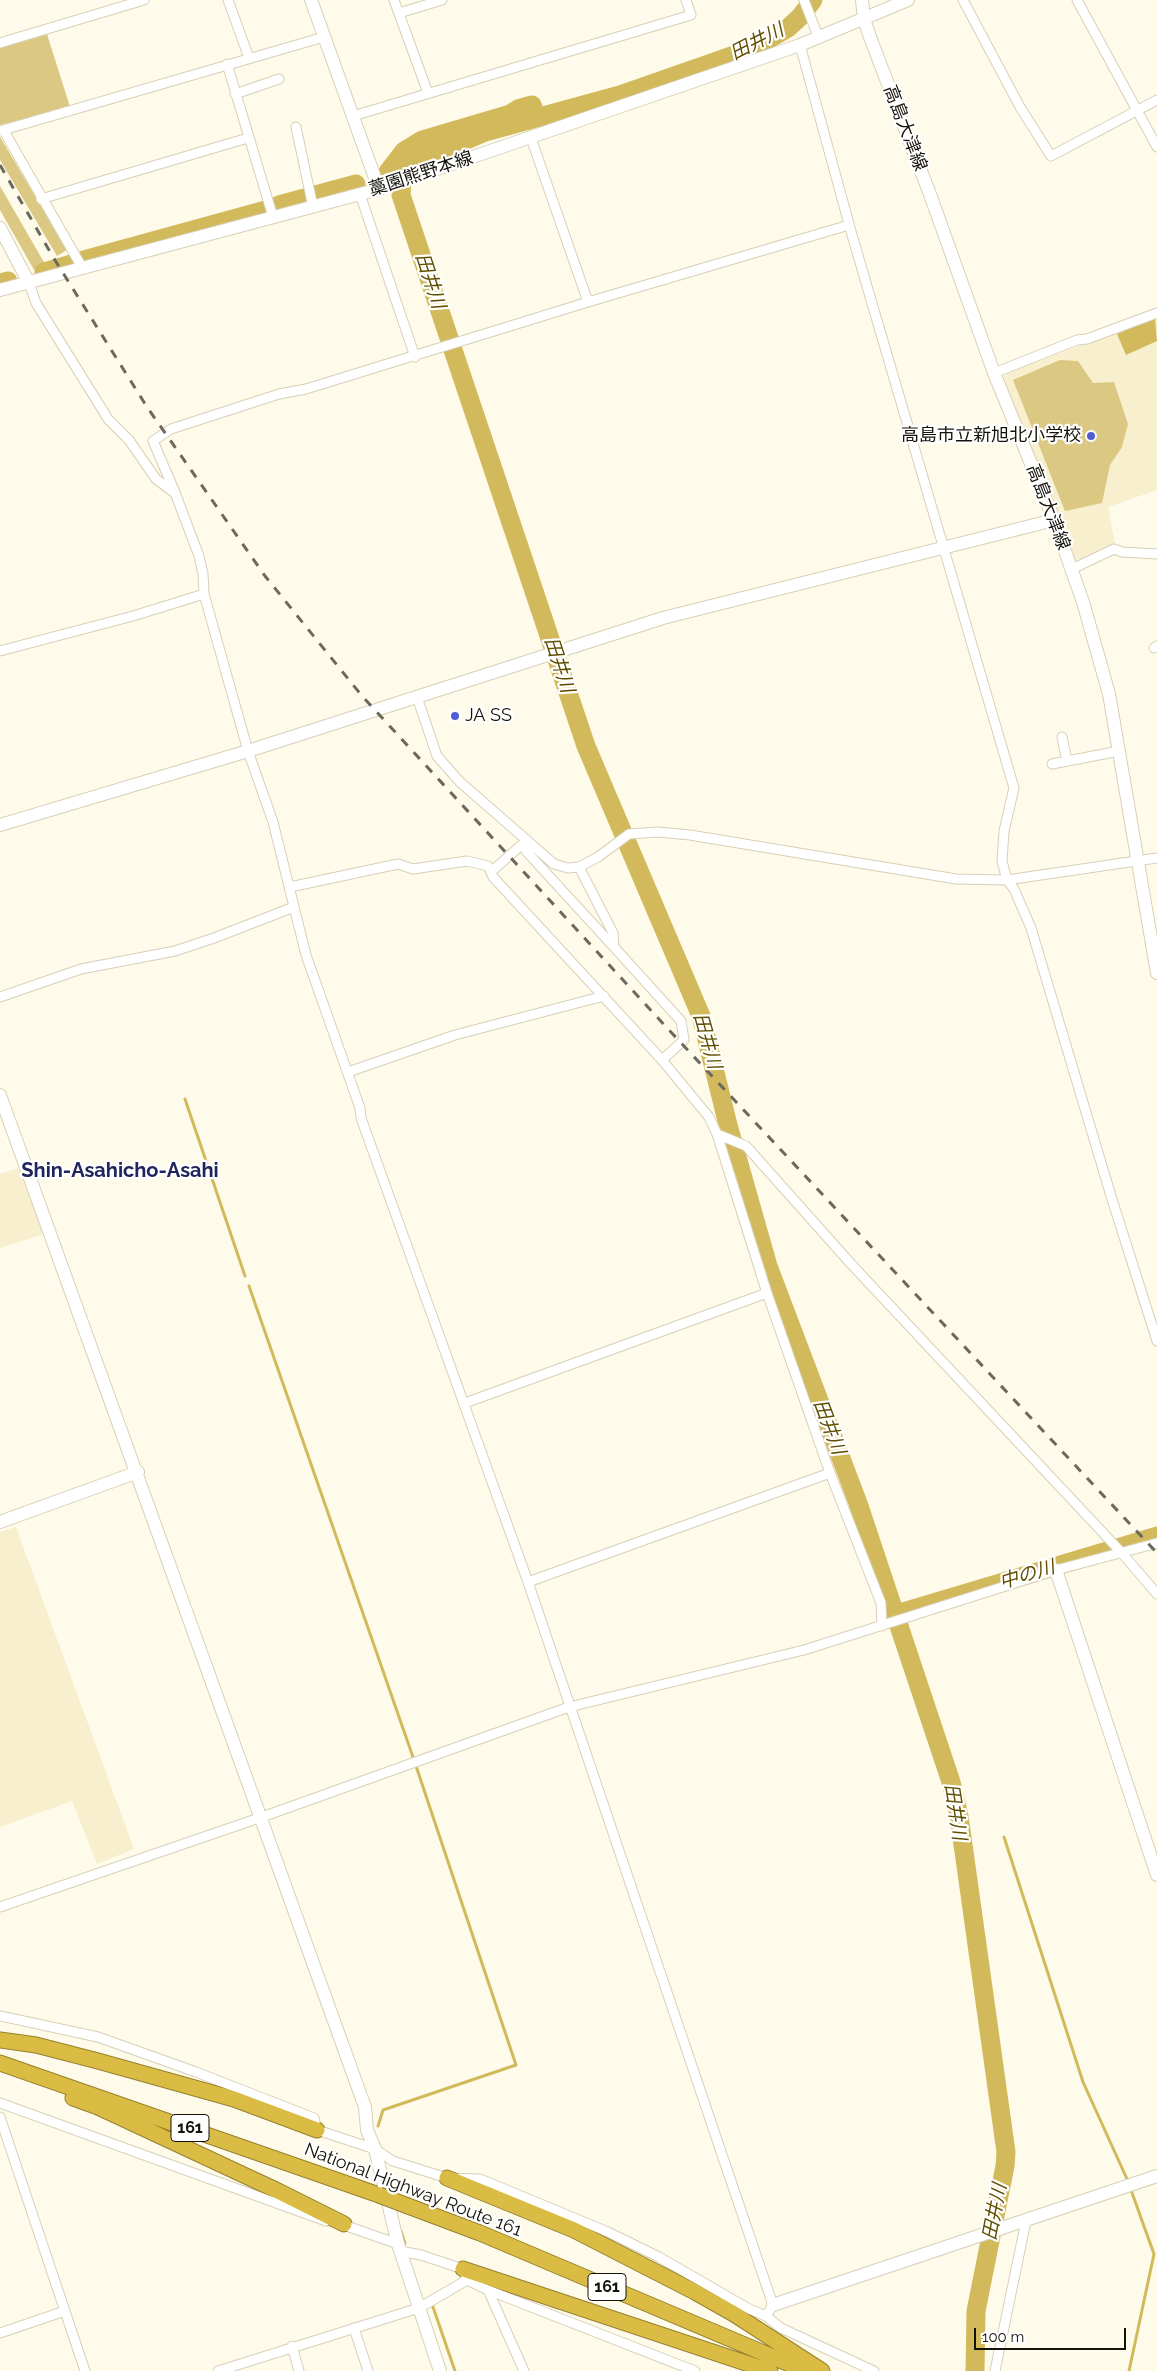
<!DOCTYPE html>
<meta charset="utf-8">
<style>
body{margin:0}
#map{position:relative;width:1157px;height:2371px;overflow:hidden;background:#fffbeb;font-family:Raleway,sans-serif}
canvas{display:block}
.scale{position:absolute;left:974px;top:2328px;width:152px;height:22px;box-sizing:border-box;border:2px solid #141209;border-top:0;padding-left:6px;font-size:15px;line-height:18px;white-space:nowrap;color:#141209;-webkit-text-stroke:4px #fff;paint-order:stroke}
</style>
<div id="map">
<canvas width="1157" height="2371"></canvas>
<div class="scale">100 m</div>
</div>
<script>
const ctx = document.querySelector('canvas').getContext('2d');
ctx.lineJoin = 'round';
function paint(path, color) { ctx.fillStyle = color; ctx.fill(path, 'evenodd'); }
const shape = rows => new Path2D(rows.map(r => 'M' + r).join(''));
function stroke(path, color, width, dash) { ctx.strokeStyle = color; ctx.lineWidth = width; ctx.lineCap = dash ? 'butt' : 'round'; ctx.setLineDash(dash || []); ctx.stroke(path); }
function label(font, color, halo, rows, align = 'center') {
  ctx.font = font + ' Raleway,"Noto Sans JP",sans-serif'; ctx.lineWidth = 4.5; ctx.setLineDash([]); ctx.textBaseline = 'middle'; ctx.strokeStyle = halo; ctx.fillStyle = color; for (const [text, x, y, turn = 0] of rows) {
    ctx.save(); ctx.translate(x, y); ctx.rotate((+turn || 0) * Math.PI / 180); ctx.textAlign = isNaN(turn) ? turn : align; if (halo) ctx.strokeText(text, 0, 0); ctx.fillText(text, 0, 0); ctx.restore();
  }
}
paint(shape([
 [1157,316,1157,490,1108,507,1115,544,1075,561,1002,378,1008,373],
 [18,1168,44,1234,0,1248,0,1174],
 [16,1527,134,1849,97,1864,72,1801,0,1827,0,1532]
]), '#f8efce');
paint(shape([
 [47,34,70,107,0,125,0,48],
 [0,137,67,250,57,256,0,160],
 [0,186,45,264,34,270,0,210],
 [1060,360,1078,361,1093,383,1114,382,1128,424,1122,447,1110,465,1102,503,1065,511,1013,380]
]), '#dbc882');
paint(shape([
 [1155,318,1157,341,1126,355,1117,334]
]), '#d2ba5c');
stroke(shape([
 [185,1099,245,1276],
 [249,1286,414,1760],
 [1004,1837,1083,2082,1127,2179],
 [378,2126,383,2110,516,2065,416,1766],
 [389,2177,393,2196],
 [401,2231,405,2243],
 [432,2304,455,2371],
 [1129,2371,1154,2254,1131,2190]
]), '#d2ba5c', 3);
stroke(shape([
 [813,0,800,17,788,28,762,43,740,53,620,95,485,132,457,144,414,158,406,165,402,177,401,195,586,746,701,1016,728,1125,768,1266,858,1503,951,1782,959,1816,1006,2152,1005,2166,976,2311,975,2371],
 [388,172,404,151,422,140,510,114,518,109,532,105,537,118],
 [279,205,356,184],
 [84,260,266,210],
 [44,272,74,263],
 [0,283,8,281],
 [896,1614,1157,1536]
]), '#d2ba5c', 19);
const street = shape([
 [228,0,249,58],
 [394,0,428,93],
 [804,0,818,36],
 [963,0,1020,107,1051,156,1157,100],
 [1077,0,1157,147],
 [399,13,442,0],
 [0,43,144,0],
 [800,45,852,235,1014,788,1004,831,1002,861,1007,880,1014,889,1031,928,1111,1196,1157,1341],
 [227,64,273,217],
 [235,94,279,79],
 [353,116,691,15,686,0],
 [296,127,313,207],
 [0,131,324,37],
 [4,131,83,269],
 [531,138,588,302],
 [360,194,415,357],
 [41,199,248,138],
 [29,283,36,303,108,419,129,440,156,479,176,494],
 [994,373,1077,340,1087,339,1157,313],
 [1072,569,1114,549,1122,552,1157,554],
 [1154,648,1157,646],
 [0,651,133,616,204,594],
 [417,697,437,756,460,782,554,864,568,868,579,867,598,857,629,834,658,832,690,835,956,879,1007,880,1157,858],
 [1062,737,1067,761],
 [1052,764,1119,751],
 [527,840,526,851,614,947],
 [579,867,613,933,614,947,681,1021,684,1040,662,1060],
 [491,872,527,840],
 [290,887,398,864,413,869,467,861,488,866,493,877,662,1060,709,1117,717,1134,767,1293,830,1473,881,1603,882,1626],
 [0,997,81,969,175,951,214,938,294,907],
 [348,1072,455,1035,604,996],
 [717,1134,746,1146,852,1265,1121,1552,1157,1594],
 [465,1403,767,1293],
 [528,1582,830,1473],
 [0,1907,262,1817,569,1707,804,1650,1056,1570,1157,1543],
 [0,2016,98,2037,196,2072,314,2118,317,2130,375,2149,393,2161,447,2178,480,2179,608,2232,659,2257,749,2309,766,2316,781,2328,874,2371],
 [0,2103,326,2221],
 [0,2117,85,2371],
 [341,2224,398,2244],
 [400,2251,421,2255,463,2269,467,2280,488,2290,695,2371],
 [488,2290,524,2371],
 [766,2316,773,2305,528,1582,361,1118,360,1108,306,955,273,822,248,751,204,594,203,574,199,556,174,490,153,441,171,429,279,394,306,389,588,302,849,225],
 [354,2328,368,2371],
 [0,2333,65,2311],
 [292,2346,299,2371],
 [218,2371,419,2308,467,2280],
 [995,2371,1026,2221]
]);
const secondary = shape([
 [311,0,379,189],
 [862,0,864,19,870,37,931,197,994,373,1054,520,1083,602,1109,694,1157,973],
 [0,228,29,283],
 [0,290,379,189,800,45,908,0],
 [0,825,248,751,663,618,1054,520],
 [0,1095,365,2107,367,2130,375,2149,398,2244,440,2371],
 [0,1522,138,1472],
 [1056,1570,1157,1875],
 [773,2305,1157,2176]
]);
const highway = shape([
 [0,2040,36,2045,98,2061,234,2099,317,2130],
 [0,2063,379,2195],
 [73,2098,98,2107,278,2191,344,2224],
 [447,2178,574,2230,695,2292,734,2314,822,2371],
 [408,2206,480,2233,806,2371],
 [463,2269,770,2371]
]);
stroke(street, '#d7d0b7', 11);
stroke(secondary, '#d7d0b7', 14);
stroke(highway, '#95802f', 17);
stroke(street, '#fff', 9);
stroke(secondary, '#fff', 12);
stroke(highway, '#dabc44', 15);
stroke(shape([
 [0,165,53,257,147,407,265,576,362,696,669,1030,1157,1553]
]), '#6b685c', 3, [9, 9]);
const highwayBridge = shape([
 [379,2195,408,2206]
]);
stroke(highwayBridge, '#95802f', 17, []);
stroke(highwayBridge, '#dabc44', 15);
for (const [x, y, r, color] of [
 [1091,436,5,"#525bd2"],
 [455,716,5,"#525bd2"]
]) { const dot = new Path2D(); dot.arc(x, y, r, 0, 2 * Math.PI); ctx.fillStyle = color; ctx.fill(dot); stroke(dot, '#fff', 2); }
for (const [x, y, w] of [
 [190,2128,38],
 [607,2287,38]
]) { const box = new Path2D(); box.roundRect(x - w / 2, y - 13.5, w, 27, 4); ctx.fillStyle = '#fff'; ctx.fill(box); stroke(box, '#141209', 1); }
label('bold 16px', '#141209', null, [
 ["161",190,2128],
 ["161",607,2287]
]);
label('18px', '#141209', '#fff', [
 ["高島大津線",905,128,69],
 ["藁園熊野本線",421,174,-18],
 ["高島大津線",1048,507,69],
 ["National Highway Route 161",413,2190,21]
]);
label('18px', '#141209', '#fff', [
 ["高島市立新旭北小学校",1081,436],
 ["JA SS",465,716,"left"]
], 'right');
label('italic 19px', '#604f01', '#fff', [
 ["田井川",757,42,-27],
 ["田井川",430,281,72],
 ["田井川",559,665,72],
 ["田井川",707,1041,74],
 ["田井川",829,1427,69],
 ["中の川",1027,1575,-17],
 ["田井川",955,1812,81],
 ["田井川",995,2212,-79]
]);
label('bold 20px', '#20255d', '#fff', [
 ["Shin-Asahicho-Asahi",120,1171]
]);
</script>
